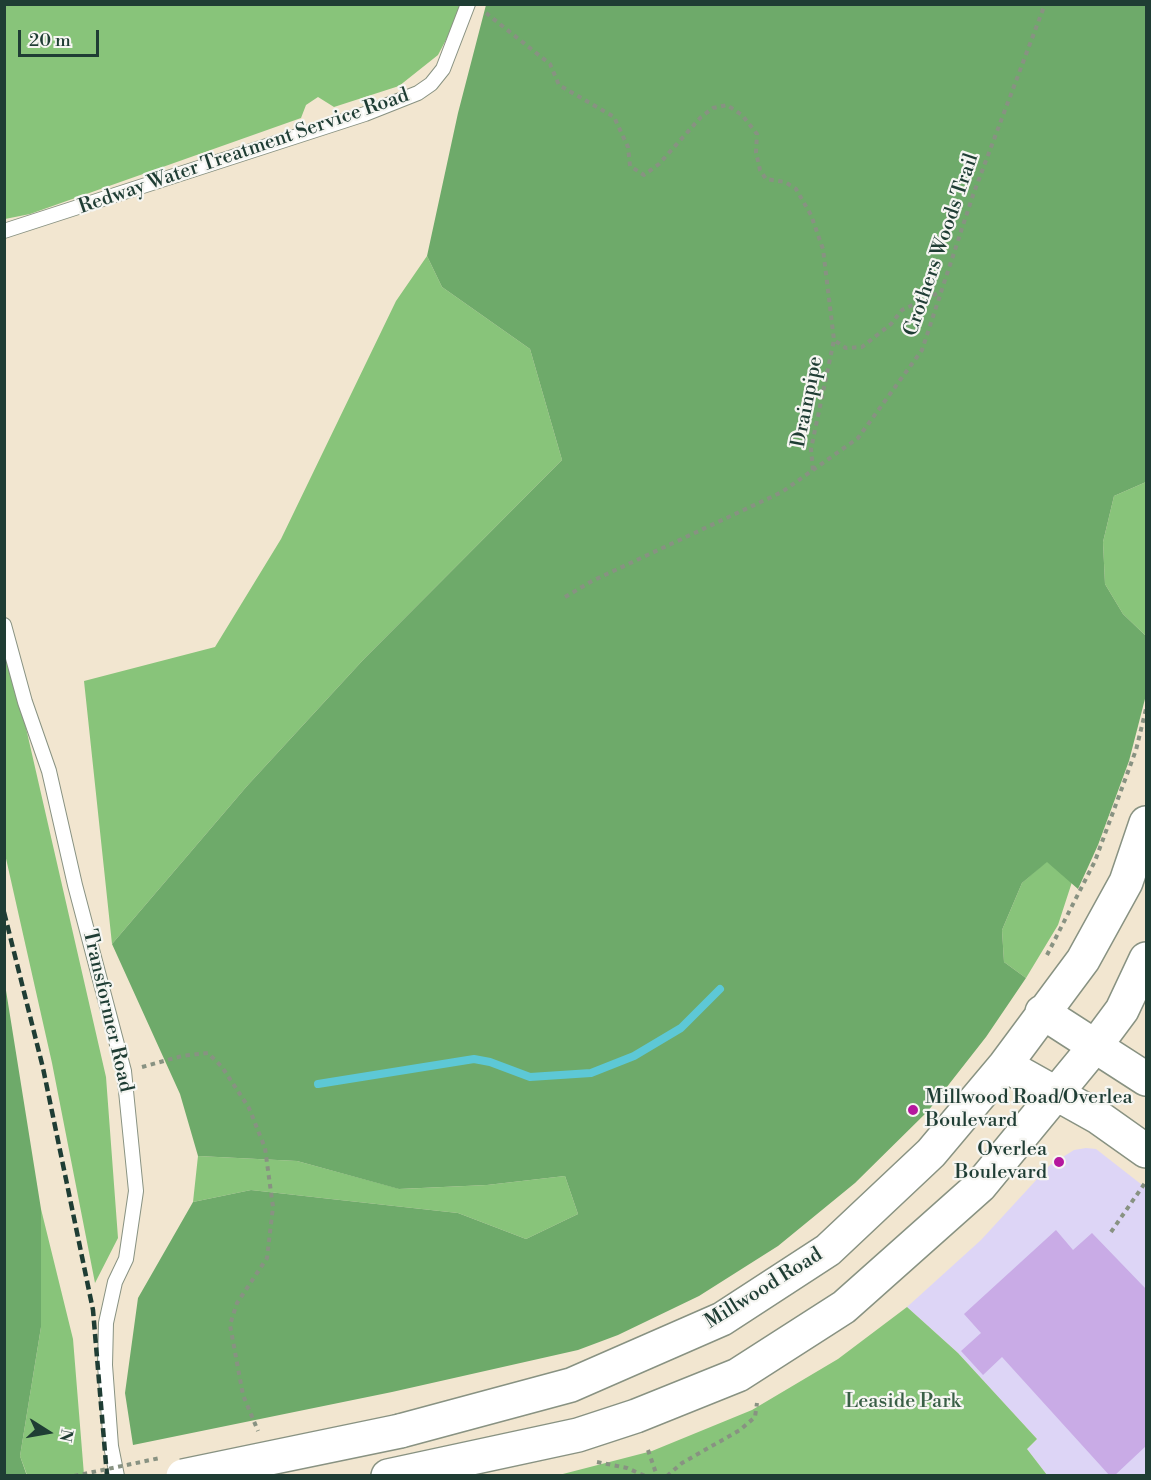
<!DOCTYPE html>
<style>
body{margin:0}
#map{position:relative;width:1151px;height:1480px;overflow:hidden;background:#f2e6d0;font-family:"Libre Bodoni",serif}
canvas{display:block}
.frame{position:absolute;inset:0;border:6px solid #1f3d34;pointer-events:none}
.north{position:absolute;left:18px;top:1402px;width:60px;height:60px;-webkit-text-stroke:4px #f6f6f2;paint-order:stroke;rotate:101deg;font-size:16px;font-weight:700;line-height:24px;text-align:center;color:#1f3d34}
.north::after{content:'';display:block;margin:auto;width:21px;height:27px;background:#1f3d34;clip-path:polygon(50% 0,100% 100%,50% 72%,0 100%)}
.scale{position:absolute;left:18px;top:30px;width:81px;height:27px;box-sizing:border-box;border:3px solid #1f3d34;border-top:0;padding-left:8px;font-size:18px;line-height:21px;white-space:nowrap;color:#1f3d34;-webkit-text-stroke:4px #f6f6f2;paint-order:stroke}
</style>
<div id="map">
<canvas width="1151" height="1480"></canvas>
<div class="frame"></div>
<div class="north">N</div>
<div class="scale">20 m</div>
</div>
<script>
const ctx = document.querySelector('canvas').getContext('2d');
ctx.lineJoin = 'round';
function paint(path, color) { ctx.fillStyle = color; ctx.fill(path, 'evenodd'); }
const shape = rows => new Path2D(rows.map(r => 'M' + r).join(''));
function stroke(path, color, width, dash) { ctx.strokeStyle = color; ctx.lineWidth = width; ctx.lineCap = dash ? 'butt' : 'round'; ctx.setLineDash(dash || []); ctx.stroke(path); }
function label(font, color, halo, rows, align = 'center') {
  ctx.font = font + ' "Libre Bodoni",serif'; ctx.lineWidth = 4.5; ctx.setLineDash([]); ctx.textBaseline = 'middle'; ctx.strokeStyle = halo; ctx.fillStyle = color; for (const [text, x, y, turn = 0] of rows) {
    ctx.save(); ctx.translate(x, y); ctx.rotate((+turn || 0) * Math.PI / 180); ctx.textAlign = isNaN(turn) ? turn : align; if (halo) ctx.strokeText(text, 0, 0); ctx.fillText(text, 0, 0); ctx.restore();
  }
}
paint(shape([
 [1086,1148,1096,1149,1146,1188,1146,1475,1047,1475,1027,1449,1037,1439,958,1353,907,1307,981,1240,1050,1165,1074,1150]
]), '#ddd5f6');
paint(shape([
 [4,5,461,5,457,19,438,55,399,86,334,107,318,97,306,105,301,118,30,214,5,219],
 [427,256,442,287,530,349,562,460,363,660,247,786,112,944,84,681,215,647,281,539,396,301],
 [1146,482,1146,636,1123,614,1105,584,1103,542,1114,496],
 [4,632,106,1077,118,1238,95,1283,52,1063,5,854],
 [1047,861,1072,882,1058,925,1026,978,1004,962,1002,930,1022,883],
 [198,1156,297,1161,400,1189,487,1185,565,1176,578,1214,526,1239,458,1213,331,1199,251,1190,193,1202],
 [41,1209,73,1339,84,1475,27,1475,20,1456,41,1327],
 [907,1307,958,1353,1037,1439,1027,1449,1047,1475,559,1475,652,1451,752,1410,838,1359]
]), '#88c47a');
paint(shape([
 [486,5,1146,5,1146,482,1114,496,1103,542,1105,584,1123,614,1146,636,1146,695,1129,761,1098,845,1078,889,1047,862,1022,883,1002,930,1004,962,1026,978,986,1037,928,1111,855,1183,778,1246,699,1296,618,1335,578,1350,392,1392,133,1445,125,1393,138,1298,193,1202,251,1190,331,1199,458,1213,526,1239,578,1214,565,1176,487,1185,399,1189,297,1161,198,1156,180,1094,112,944,247,786,363,660,562,460,530,349,442,287,427,256,458,113],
 [4,978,41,1209,41,1327,20,1456,27,1476,4,1475]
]), '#6eaa6a');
stroke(shape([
 [318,1084,474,1059,490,1062,530,1077,591,1073,634,1056,681,1028,720,989]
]), '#5dc8d6', 8);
paint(shape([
 [1056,1230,1073,1250,1092,1233,1146,1289,1146,1446,1114,1476,1110,1476,1002,1357,983,1375,961,1351,981,1333,964,1314]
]), '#c9abe6');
const lane = shape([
 [4,231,365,114,418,93,431,84,443,69,468,4],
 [4,625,25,702,49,771,75,885,124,1071,136,1191,126,1259,115,1282,106,1323,105,1365,111,1446,117,1476]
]);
const secondary = shape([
 [1042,1012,1146,1079],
 [1005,1065,1098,1117,1146,1151],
 [400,1431,571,1385,722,1319,828,1250,931,1153,1005,1065,1083,960,1126,882,1146,823],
 [388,1476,578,1435,636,1416,738,1375,844,1307,980,1186,1096,1045,1122,1010,1146,959]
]);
stroke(lane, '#889282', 16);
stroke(secondary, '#889282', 36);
stroke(shape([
 [486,13,550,64,559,85,614,117,628,147,630,166,644,175,659,164,701,117,713,108,727,105,742,115,757,134,756,152,760,170,766,179,785,182,796,189,811,215,823,249,834,340,846,348,862,347,891,324,902,310,940,292],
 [813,470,811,449,834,340],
 [565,597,592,581,782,492,858,438,922,350,973,195,1045,4],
 [1047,955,1095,861,1136,750,1146,709],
 [142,1067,182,1056,208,1053,222,1067,249,1108,265,1148,273,1207,267,1258,237,1303,230,1325,243,1395,258,1431],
 [1111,1232,1145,1183],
 [648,1450,657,1476],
 [597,1462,627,1468,645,1476],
 [667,1476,682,1463,740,1430,755,1417,757,1403]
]), '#889282', 4, [4.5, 4.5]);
stroke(lane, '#fff', 14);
stroke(secondary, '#fff', 33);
stroke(shape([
 [4,912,43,1068,93,1310,107,1476]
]), '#1f3d34', 4.5, [9, 4.5]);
const secondaryBridge = shape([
 [183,1476,400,1431]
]);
stroke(secondaryBridge, '#889282', 36, []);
stroke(shape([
 [74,1476,160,1458]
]), '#889282', 4, [4.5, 4.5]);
stroke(secondaryBridge, '#fff', 33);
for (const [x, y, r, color] of [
 [913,1110,6,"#b5179e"],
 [1059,1162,6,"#b5179e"]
]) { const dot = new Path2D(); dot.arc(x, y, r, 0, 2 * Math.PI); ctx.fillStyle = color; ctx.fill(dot); stroke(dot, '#f6f6f2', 2); }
label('20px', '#1f3d34', '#f6f6f2', [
 ["Redway Water Treatment Service Road",244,152,-19],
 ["Crothers Woods Trail",942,245,-71],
 ["Drainpipe",808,402,-79],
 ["Transformer Road",107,1011,77],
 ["Millwood Road",764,1289,-32]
]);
label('20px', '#1f3d34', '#f6f6f2', [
 ["Millwood Road/Overlea",925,1098],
 ["Boulevard",925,1121],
 ["Overlea",1047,1150,"right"],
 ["Boulevard",1047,1173,"right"]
], 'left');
label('20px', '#395f46', '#f6f6f2', [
 ["Leaside Park",903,1402]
]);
</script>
